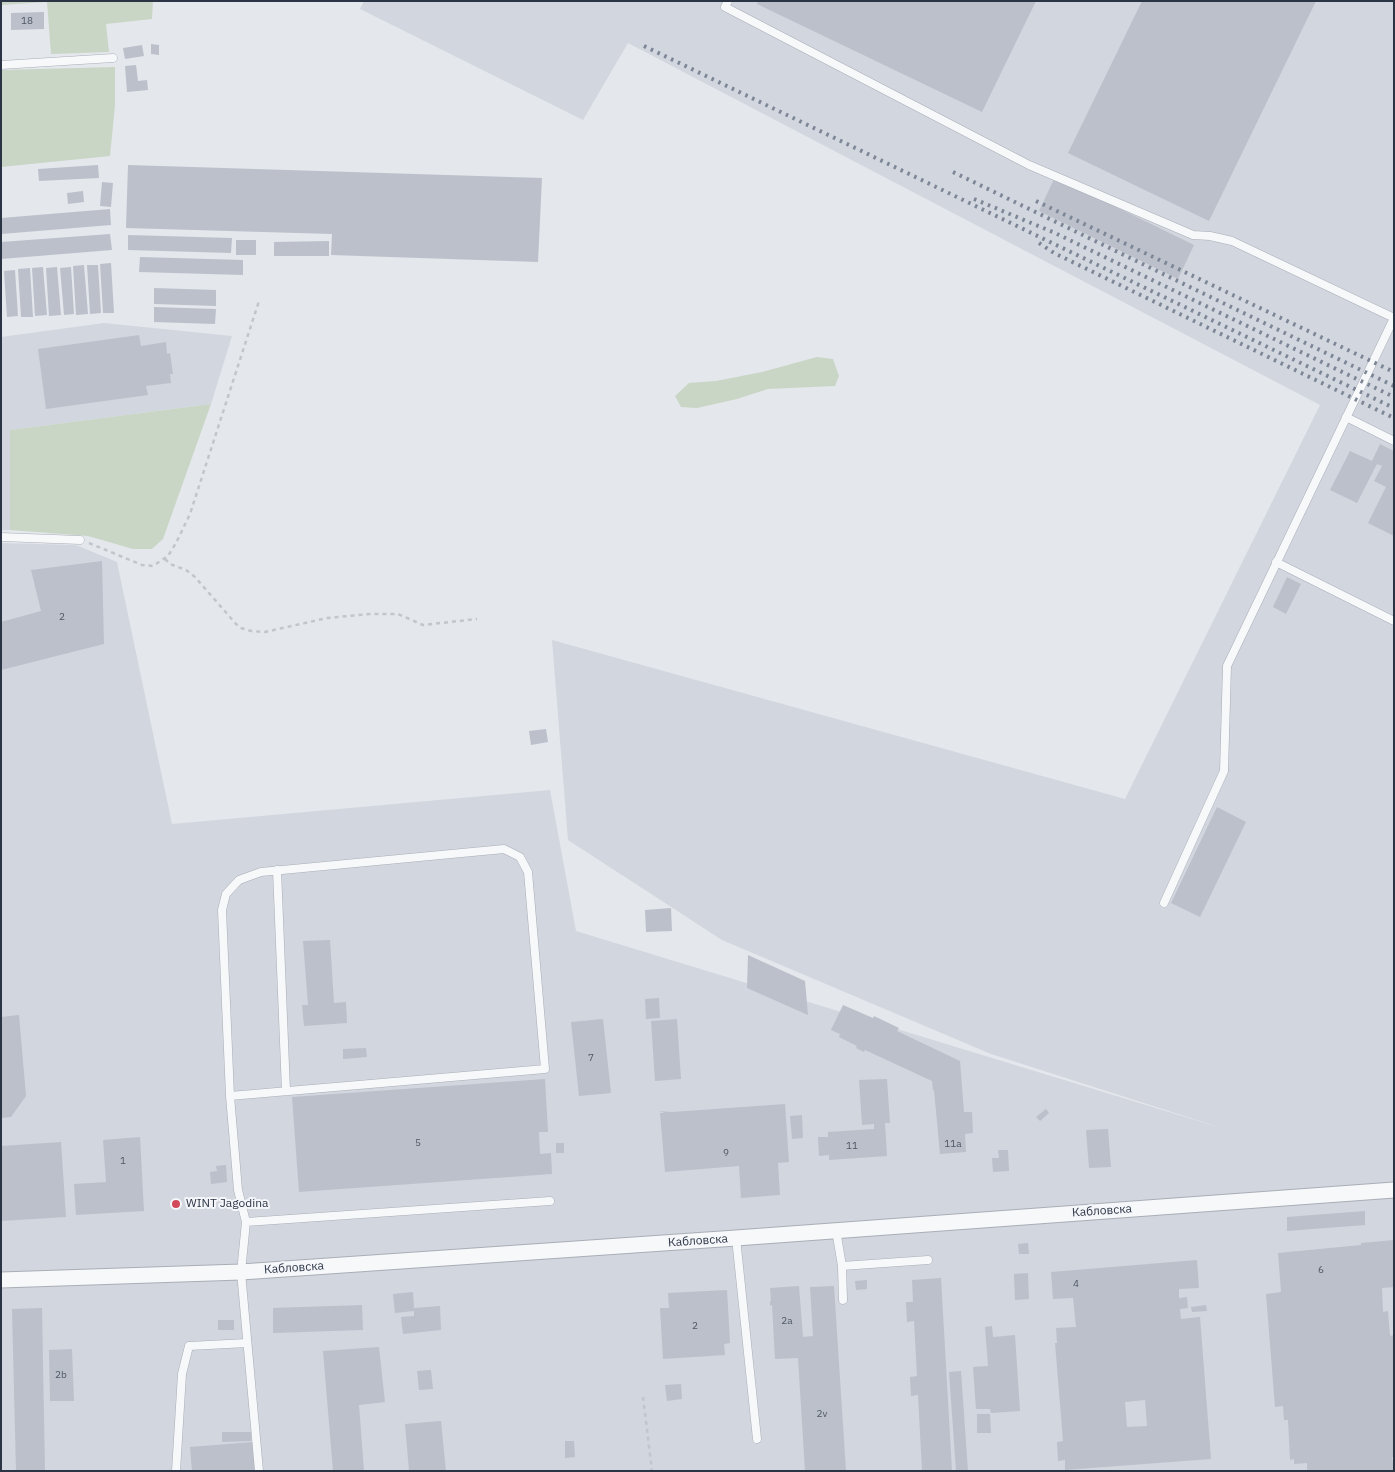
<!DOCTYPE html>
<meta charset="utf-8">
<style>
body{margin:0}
#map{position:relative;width:1395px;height:1472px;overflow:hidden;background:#e4e7ec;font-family:"IBM Plex Sans",sans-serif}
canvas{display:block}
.frame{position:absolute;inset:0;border:2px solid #2b3445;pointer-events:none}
</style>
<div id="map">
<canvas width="1395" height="1472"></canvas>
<div class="frame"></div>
</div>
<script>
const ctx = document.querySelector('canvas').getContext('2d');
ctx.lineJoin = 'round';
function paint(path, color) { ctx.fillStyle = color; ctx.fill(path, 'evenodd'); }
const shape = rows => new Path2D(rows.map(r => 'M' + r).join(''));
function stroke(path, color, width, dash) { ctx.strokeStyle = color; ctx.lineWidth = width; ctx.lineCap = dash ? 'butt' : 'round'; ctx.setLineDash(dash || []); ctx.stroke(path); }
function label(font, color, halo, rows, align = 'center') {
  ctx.font = font + ' "IBM Plex Sans",sans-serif'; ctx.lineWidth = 4; ctx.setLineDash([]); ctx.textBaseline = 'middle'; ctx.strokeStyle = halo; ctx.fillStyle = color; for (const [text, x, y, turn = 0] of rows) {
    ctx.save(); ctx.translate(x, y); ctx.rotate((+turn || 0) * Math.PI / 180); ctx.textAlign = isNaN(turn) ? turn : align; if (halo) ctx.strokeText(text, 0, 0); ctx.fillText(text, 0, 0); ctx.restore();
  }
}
paint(shape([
 [364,1,1394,1,1394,1471,1,1471,1,543,76,545,117,562,172,824,550,790,576,931,1228,1130,991,1054,722,940,568,840,552,640,1125,799,1320,405,628,43,583,120,360,9],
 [104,323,232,336,211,404,10,430,10,530,1,530,1,337]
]), '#d2d6de');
paint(shape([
 [1,1,153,1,152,19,106,24,109,52,51,54,47,2,1,5],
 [115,67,115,105,110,156,1,167,1,70],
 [817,357,833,359,839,376,835,386,768,389,737,399,697,408,681,407,675,396,689,383,716,381,762,372],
 [211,404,163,539,152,549,133,549,88,536,10,530,10,430]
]), '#c9d6c5');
paint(shape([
 [758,1,1036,1,982,112,757,4],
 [1142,1,1316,1,1209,221,1068,153],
 [44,12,44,29,11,30,11,13],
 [151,44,159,45,159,55,151,54],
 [142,45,144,56,125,59,123,48],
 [136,65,138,81,147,80,148,90,127,92,125,66],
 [98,165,99,178,39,181,38,169],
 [128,165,542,178,538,262,331,255,332,234,126,228],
 [1055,177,1194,245,1178,279,1039,211],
 [102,182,113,183,111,207,100,206],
 [83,191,84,202,68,204,67,193],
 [110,209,111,225,1,234,1,218],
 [110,234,112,250,1,259,1,242],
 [128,235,232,238,231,253,128,250],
 [236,240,256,240,256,255,236,255],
 [329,241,329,256,274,256,274,242],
 [140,257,243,260,243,275,139,272],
 [111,263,114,313,103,313,100,264],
 [84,265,88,314,76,315,73,266],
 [87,265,98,265,101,313,90,314],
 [43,267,47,315,35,316,32,268],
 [57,267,61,315,49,316,46,268],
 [71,267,74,314,64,315,60,268],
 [30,268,33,317,21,317,18,269],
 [15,270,18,316,7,317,4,271],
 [154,288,216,290,216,306,154,304],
 [154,307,216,309,215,324,154,322],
 [139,335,141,346,166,342,167,354,170,353,173,374,170,374,171,383,146,386,148,395,46,409,38,349],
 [1380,444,1394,451,1394,536,1368,523,1386,487,1374,481,1382,466,1377,464,1357,503,1330,490,1350,451,1372,461],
 [102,561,104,644,1,670,1,622,41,611,31,570],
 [1287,577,1301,584,1286,614,1273,607],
 [546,729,548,742,531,745,529,731],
 [1217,807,1246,822,1200,917,1171,903],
 [671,908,672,931,646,932,645,910],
 [330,940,334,1003,346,1002,347,1023,304,1026,302,1005,308,1005,303,941],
 [748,955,805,981,808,1015,747,988],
 [659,998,660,1018,646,1019,645,999],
 [843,1005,873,1018,874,1016,899,1028,897,1031,960,1061,964,1112,972,1112,973,1133,965,1134,966,1152,940,1154,934,1090,933,1090,932,1081,865,1050,864,1052,856,1048,857,1046,839,1037,840,1034,831,1030],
 [19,1015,26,1096,11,1117,1,1118,1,1017],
 [603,1019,611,1093,579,1096,571,1022],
 [677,1019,681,1079,655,1081,651,1021],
 [366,1048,367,1057,343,1059,343,1049],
 [545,1079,548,1132,539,1132,540,1154,551,1153,552,1174,299,1192,292,1097],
 [887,1079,890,1123,885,1123,887,1156,829,1160,829,1155,819,1156,818,1137,828,1137,828,1132,874,1129,874,1124,862,1125,859,1080],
 [785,1104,789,1162,778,1163,780,1195,741,1198,739,1166,665,1172,660,1113,665,1113,659,1111,672,1112],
 [1046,1109,1049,1113,1040,1121,1036,1117],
 [802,1115,803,1138,792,1139,790,1116],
 [1108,1129,1111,1167,1089,1168,1086,1130],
 [140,1137,144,1211,76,1215,74,1184,106,1182,103,1140],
 [61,1142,66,1217,1,1221,1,1146],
 [556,1143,564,1143,564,1153,556,1153],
 [998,1150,1008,1150,1009,1171,993,1172,992,1158,999,1158],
 [226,1165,227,1182,211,1184,210,1172,217,1171,216,1166],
 [1365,1211,1365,1225,1287,1231,1287,1217],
 [1394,1240,1394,1287,1382,1288,1383,1312,1388,1311,1390,1336,1394,1335,1394,1457,1392,1457,1394,1471,1307,1471,1307,1463,1294,1464,1294,1459,1290,1460,1288,1420,1284,1420,1283,1406,1275,1407,1266,1294,1281,1292,1278,1253,1361,1245,1361,1243],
 [1028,1243,1029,1254,1019,1254,1018,1244],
 [1197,1260,1199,1288,1179,1289,1179,1298,1187,1297,1188,1308,1180,1309,1181,1319,1200,1317,1211,1459,1065,1470,1065,1460,1058,1461,1057,1442,1063,1441,1055,1343,1057,1343,1056,1328,1076,1327,1073,1298,1053,1299,1051,1272],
 [1145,1400,1147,1426,1127,1427,1125,1402],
 [1028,1273,1029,1299,1015,1300,1014,1274],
 [941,1278,952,1471,922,1471,918,1395,911,1396,910,1377,917,1376,914,1321,907,1322,906,1302,913,1302,912,1280],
 [867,1280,867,1289,856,1290,855,1281],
 [799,1286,803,1337,813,1336,810,1287,834,1286,846,1471,805,1471,798,1358,775,1359,772,1305,770,1306,770,1301,771,1301,770,1288],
 [727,1290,730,1343,724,1344,725,1355,663,1359,660,1308,669,1308,668,1293],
 [413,1292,414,1308,440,1306,441,1330,403,1334,401,1317,414,1316,414,1311,395,1313,393,1294],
 [362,1305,363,1330,273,1333,273,1308],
 [1206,1305,1207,1311,1192,1312,1191,1307],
 [42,1308,45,1471,16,1471,12,1309],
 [218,1320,234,1320,234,1330,218,1330],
 [992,1326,993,1337,1015,1335,1020,1411,991,1413,990,1409,976,1409,973,1367,988,1366,985,1327],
 [379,1347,385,1402,359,1405,364,1471,333,1471,323,1351],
 [72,1349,74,1401,50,1401,49,1350],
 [431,1370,433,1389,419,1390,417,1371],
 [961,1371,968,1471,956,1471,949,1372],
 [681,1384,682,1399,667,1401,665,1385],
 [977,1414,990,1414,991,1433,977,1433],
 [441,1421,446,1471,409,1471,405,1424],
 [222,1432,251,1432,251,1441,222,1442],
 [565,1441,574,1441,575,1457,565,1458],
 [253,1442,255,1471,192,1471,190,1447]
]), '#bbc0ca');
const lane = shape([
 [728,1,725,7,1029,165,1193,235,1210,236,1232,241,1394,318],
 [1,65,113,58],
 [1346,417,1394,441],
 [1,537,80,540],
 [1276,562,1394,621],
 [277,870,286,1091],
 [1164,903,1224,771,1227,666,1394,318],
 [230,1096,545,1069,528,872,520,857,504,849,261,872,239,880,226,894,222,910,230,1096,238,1190,246,1222,241,1272,259,1471],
 [246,1222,550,1201],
 [836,1230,842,1266,843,1300],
 [736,1238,757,1439],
 [842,1266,928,1260],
 [176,1471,182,1374,189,1346,247,1343]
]);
const street = shape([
 [1,1280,241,1272,736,1238,1394,1190]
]);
stroke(lane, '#a9aeb7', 9);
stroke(street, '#a9aeb7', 17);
stroke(shape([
 [89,543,142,565,153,566,168,556,176,543,190,514,259,301],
 [165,559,170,564,186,570,195,577,236,624,241,628,251,631,265,632,327,618,370,614,398,614,423,625,477,619],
 [643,1397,652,1471]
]), '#c2c5cb', 2.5, [4, 4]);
stroke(lane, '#f7f8fa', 8);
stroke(street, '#f7f8fa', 15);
stroke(shape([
 [644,46,1394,408],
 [953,172,1394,386],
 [974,199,1055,233,1394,397],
 [1036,201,1394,372],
 [1039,243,1054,253,1394,418]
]), '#7d8696', 4, [2.5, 5]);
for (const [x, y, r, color] of [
 [176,1204,5,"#d1495b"]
]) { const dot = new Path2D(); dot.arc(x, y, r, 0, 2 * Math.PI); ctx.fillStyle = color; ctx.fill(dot); stroke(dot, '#f4f6f9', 2); }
label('10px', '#4f5766', null, [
 ["18",27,21],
 ["2",62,617],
 ["7",591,1058],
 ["5",418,1143],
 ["11a",953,1144],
 ["11",852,1146],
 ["9",726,1153],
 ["1",123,1161],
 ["6",1321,1270],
 ["4",1076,1284],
 ["2a",787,1321],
 ["2",695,1326],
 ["2b",61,1375],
 ["2v",822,1414]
]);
label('12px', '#2b3445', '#f4f6f9', [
 ["WINT Jagodina",186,1204]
], 'left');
label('12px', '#2b3445', '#f4f6f9', [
 ["Кабловска",1102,1211,-4],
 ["Кабловска",698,1241,-4],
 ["Кабловска",294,1268,-4]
]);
</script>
